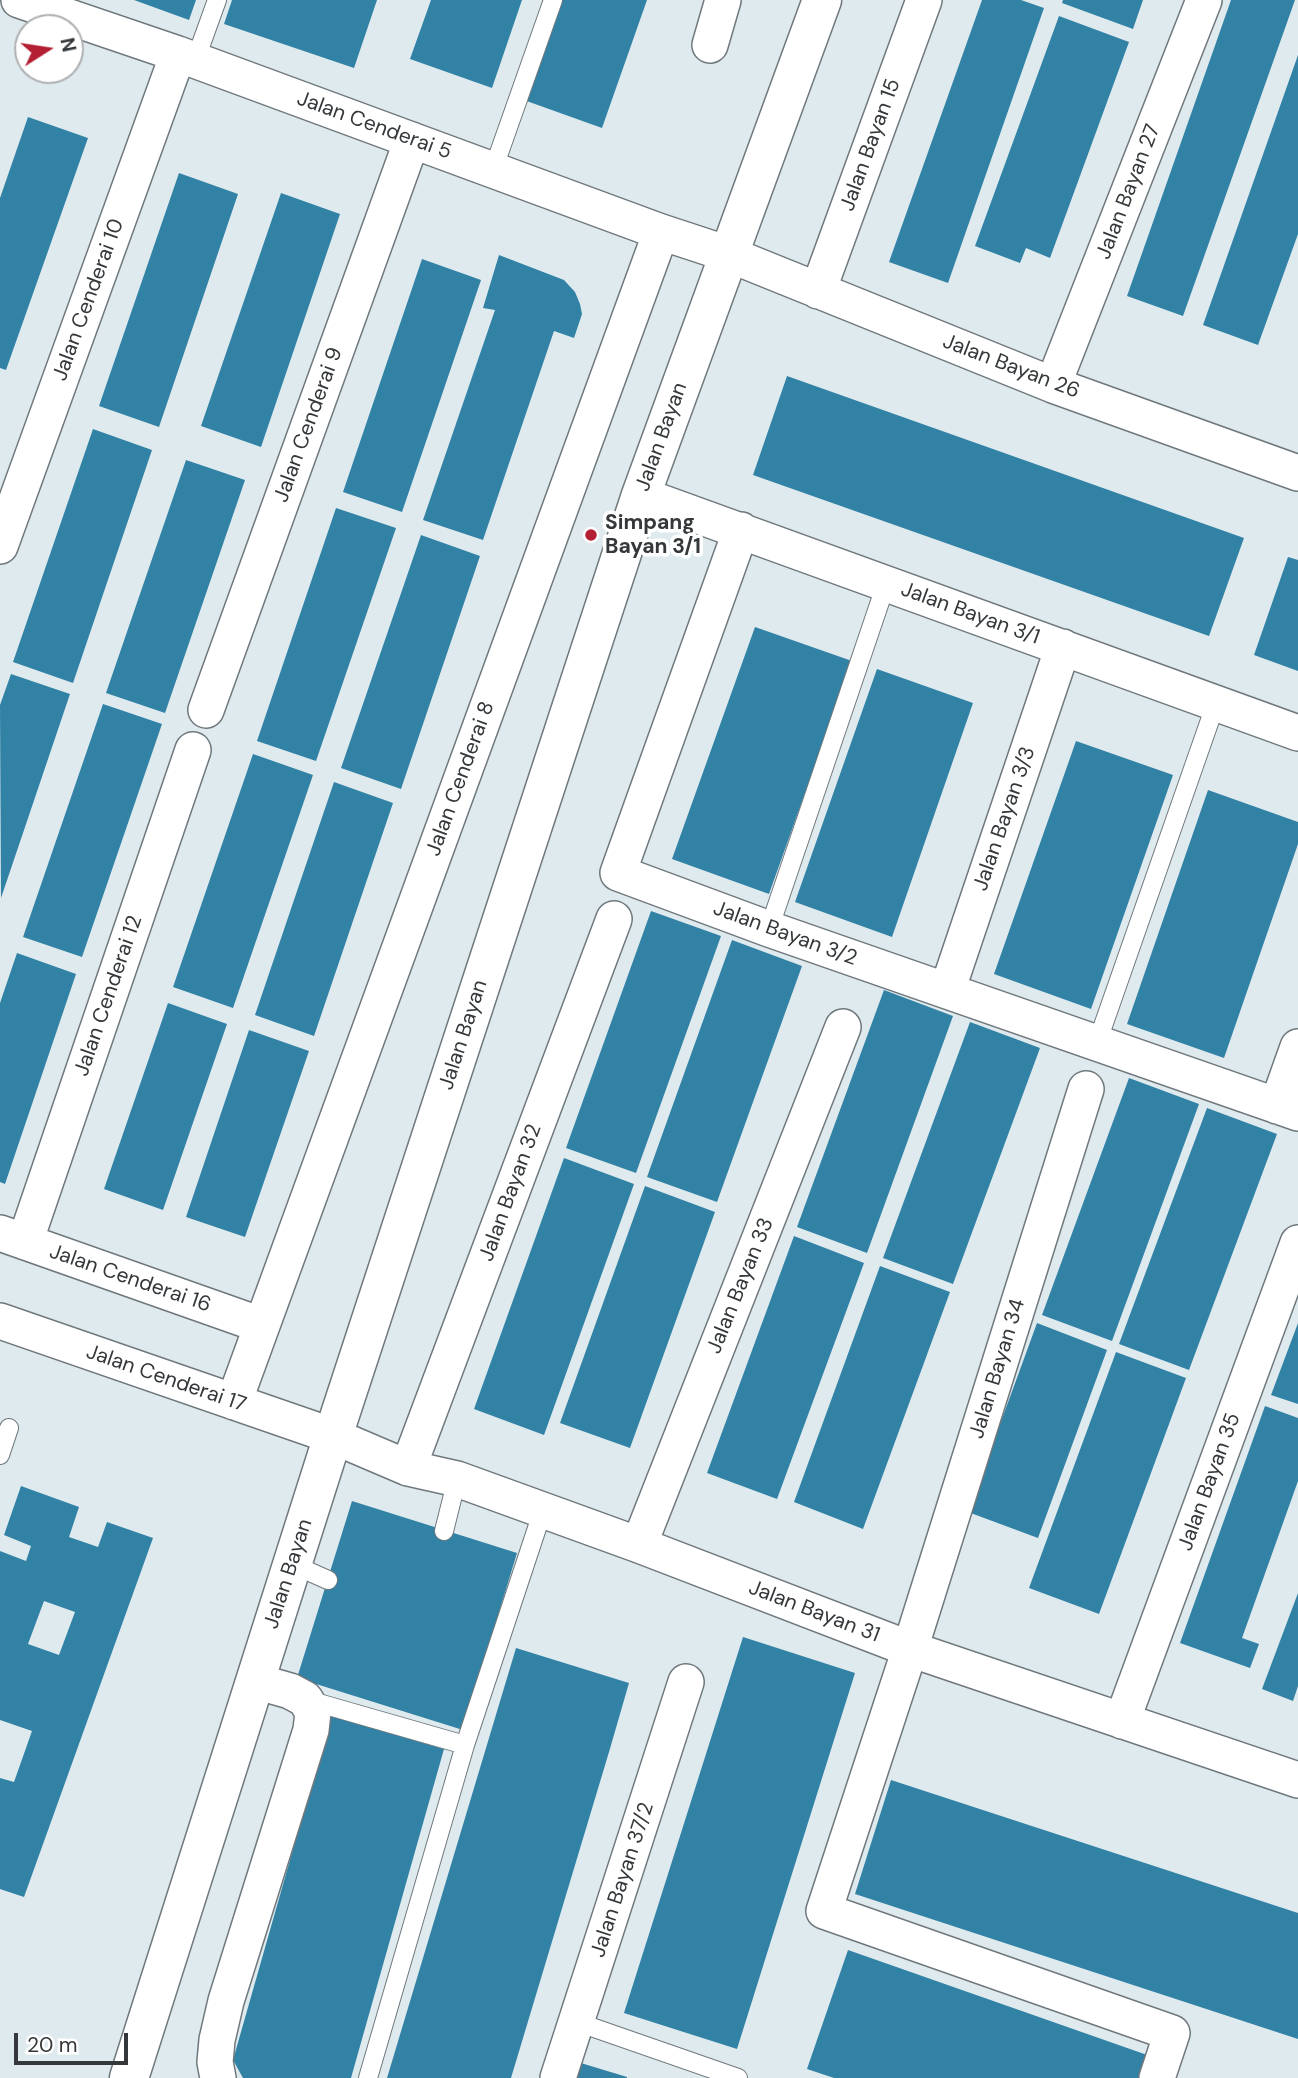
<!DOCTYPE html>
<style>
body{margin:0}
#map{position:relative;width:1298px;height:2078px;overflow:hidden;background:#dfeaef;font-family:"DM Sans",sans-serif}
canvas{display:block}
.north{position:absolute;left:14px;top:14px;width:70px;height:70px;box-sizing:border-box;background:#fff;border:2px solid #aeafb0;border-radius:50%;rotate:78deg;font-size:19px;font-weight:700;line-height:28px;text-align:center;color:#34383a}
.north::after{content:'';display:block;margin:auto;width:24px;height:32px;background:#b32033;clip-path:polygon(50% 0,100% 100%,50% 72%,0 100%)}
.scale{position:absolute;left:14px;top:2033px;width:114px;height:32px;box-sizing:border-box;border:4px solid #34383a;border-top:0;padding-left:9px;font-size:21px;line-height:24px;white-space:nowrap;color:#34383a;-webkit-text-stroke:5px #fff;paint-order:stroke}
</style>
<div id="map">
<canvas width="1298" height="2078"></canvas>
<div class="north">N</div>
<div class="scale">20 m</div>
</div>
<script>
const ctx = document.querySelector('canvas').getContext('2d');
ctx.lineJoin = 'round';
function paint(path, color) { ctx.fillStyle = color; ctx.fill(path, 'evenodd'); }
const shape = rows => new Path2D(rows.map(r => 'M' + r).join(''));
function stroke(path, color, width, dash) { ctx.strokeStyle = color; ctx.lineWidth = width; ctx.lineCap = dash ? 'butt' : 'round'; ctx.setLineDash(dash || []); ctx.stroke(path); }
function label(font, color, halo, rows, align = 'center') {
  ctx.font = font + ' "DM Sans",sans-serif'; ctx.lineWidth = 7; ctx.setLineDash([]); ctx.textBaseline = 'middle'; ctx.strokeStyle = halo; ctx.fillStyle = color; for (const [text, x, y, turn = 0] of rows) {
    ctx.save(); ctx.translate(x, y); ctx.rotate((+turn || 0) * Math.PI / 180); ctx.textAlign = isNaN(turn) ? turn : align; if (halo) ctx.strokeText(text, 0, 0); ctx.fillText(text, 0, 0); ctx.restore();
  }
}
paint(shape([
 [134,0,196,0,189,20],
 [232,0,377,0,354,68,224,24],
 [431,0,522,0,492,88,410,59],
 [556,0,647,0,602,128,521,99],
 [982,0,1021,0,1044,8,948,283,889,262],
 [1063,0,1143,0,1133,29,1062,3],
 [1231,0,1295,0,1183,316,1127,296],
 [1059,16,1129,42,1050,258,1026,248,1020,263,975,246],
 [1298,55,1298,234,1258,345,1203,325],
 [28,117,88,138,6,370,0,368,0,198],
 [179,173,238,194,159,427,99,406],
 [281,193,340,214,261,447,201,426],
 [499,255,564,280,575,292,580,304,582,314,574,338,554,331,483,540,423,520,495,310,483,308],
 [422,259,481,280,402,512,343,492],
 [787,376,1244,538,1209,636,753,475],
 [93,429,152,450,73,683,13,662],
 [186,460,245,480,165,713,106,693],
 [336,508,396,528,316,761,257,741],
 [421,535,480,556,401,789,341,768],
 [1288,557,1298,560,1298,671,1254,655],
 [755,627,852,661,769,894,672,859],
 [877,669,973,703,892,937,795,902],
 [11,674,70,694,1,898,0,705],
 [103,704,162,724,82,957,23,937],
 [1076,741,1173,775,1091,1009,994,974],
 [253,754,313,775,233,1008,173,987],
 [334,782,393,803,314,1036,255,1015],
 [1208,790,1298,822,1298,844,1224,1058,1127,1024],
 [651,911,721,936,636,1173,566,1148],
 [732,940,802,966,717,1202,647,1177],
 [17,953,76,974,5,1184,0,1182,0,1003],
 [884,990,953,1016,867,1253,797,1227],
 [168,1003,227,1024,163,1210,104,1189],
 [970,1022,1040,1048,953,1284,883,1258],
 [249,1030,309,1051,245,1237,186,1217],
 [1129,1078,1199,1104,1112,1341,1042,1315],
 [1207,1108,1277,1134,1189,1370,1119,1344],
 [564,1158,634,1184,544,1435,474,1409],
 [645,1186,715,1212,630,1448,560,1423],
 [794,1236,864,1263,777,1499,707,1473],
 [880,1266,950,1292,863,1529,794,1502],
 [1037,1323,1107,1350,1038,1538,968,1512],
 [1298,1323,1298,1404,1271,1395],
 [1116,1352,1186,1378,1099,1614,1029,1588],
 [1265,1406,1298,1418,1298,1481,1242,1638,1259,1644,1250,1668,1180,1643],
 [21,1486,79,1507,69,1537,98,1547,107,1522,153,1538,24,1897,0,1889,0,1778,14,1782,32,1731,0,1720,0,1551,26,1561,31,1546,4,1535],
 [44,1601,75,1612,59,1655,28,1644],
 [352,1501,517,1553,463,1730,297,1678],
 [1298,1593,1298,1686,1293,1701,1262,1689],
 [743,1637,855,1673,737,2049,624,2013],
 [516,1648,629,1683,609,1752,511,2078,387,2078],
 [331,1716,444,1749,351,2078,243,2078,233,2060],
 [891,1780,1298,1913,1298,2039,855,1894],
 [848,1950,1150,2056,1142,2078,834,2078,807,2069],
 [571,2060,627,2077,627,2078,566,2078]
]), '#3282a5');
const service = shape([
 [195,61,217,0],
 [493,170,553,0],
 [769,929,886,584],
 [1097,1043,1216,703],
 [0,1455,9,1428],
 [444,1531,457,1479],
 [292,1564,328,1580],
 [308,1700,465,1745],
 [577,2022,738,2078],
 [368,2078,465,1745,543,1510]
]);
const minor = shape([
 [19,0,178,54,661,232,728,254,1053,385,1298,473],
 [710,45,723,0],
 [818,291,924,0],
 [1053,385,1204,0],
 [641,495,1298,733],
 [741,530,618,873,769,929,1298,1113],
 [0,546,178,54],
 [206,710,412,140],
 [947,991,1063,647],
 [1086,1089,910,1649,824,1911,1172,2033,1157,2078],
 [1277,1106,1298,1047],
 [0,1233,261,1325],
 [25,1242,193,750],
 [0,1321,333,1436,408,1468,457,1479,639,1545,910,1649,1298,1780],
 [234,1402,661,232],
 [408,1468,614,919],
 [639,1545,843,1027],
 [1122,1721,1298,1243],
 [218,2078,215,2062,217,2040,226,2001,311,1730,313,1712,305,1699,290,1691,255,1681],
 [558,2078,686,1682]
]);
const tertiary = shape([
 [129,2078,333,1436,641,495,822,0]
]);
stroke(service, '#6f787d', 20);
stroke(minor, '#6f787d', 38);
stroke(tertiary, '#6f787d', 41);
stroke(service, '#fff', 18);
stroke(minor, '#fff', 35);
stroke(tertiary, '#fff', 38);
for (const [x, y, r, color] of [
 [591,535,7,"#b32033"]
]) { const dot = new Path2D(); dot.arc(x, y, r, 0, 2 * Math.PI); ctx.fillStyle = color; ctx.fill(dot); stroke(dot, '#fff', 2.5); }
label('21px', '#34383a', '#fff', [
 ["Jalan Cenderai 5",374,126,20],
 ["Jalan Bayan 15",871,145,-70],
 ["Jalan Bayan 27",1129,192,-69],
 ["Jalan Cenderai 10",89,300,-70],
 ["Jalan Bayan 26",1011,367,21],
 ["Jalan Cenderai 9",309,425,-70],
 ["Jalan Bayan",662,437,-70],
 ["Jalan Bayan 3/1",970,614,20],
 ["Jalan Cenderai 8",461,779,-70],
 ["Jalan Bayan 3/3",1005,819,-71],
 ["Jalan Bayan 3/2",785,934,20],
 ["Jalan Cenderai 12",109,996,-71],
 ["Jalan Bayan",464,1035,-72],
 ["Jalan Bayan 32",511,1193,-70],
 ["Jalan Cenderai 16",130,1279,19],
 ["Jalan Bayan 33",741,1286,-68],
 ["Jalan Bayan 34",998,1369,-73],
 ["Jalan Cenderai 17",166,1379,19],
 ["Jalan Bayan 35",1210,1482,-70],
 ["Jalan Bayan",289,1574,-72],
 ["Jalan Bayan 31",814,1612,21],
 ["Jalan Bayan 37/2",623,1880,-72]
]);
label('bold 21px', '#34383a', '#fff', [
 ["Simpang",605,523],
 ["Bayan 3/1",605,547]
], 'left');
</script>
